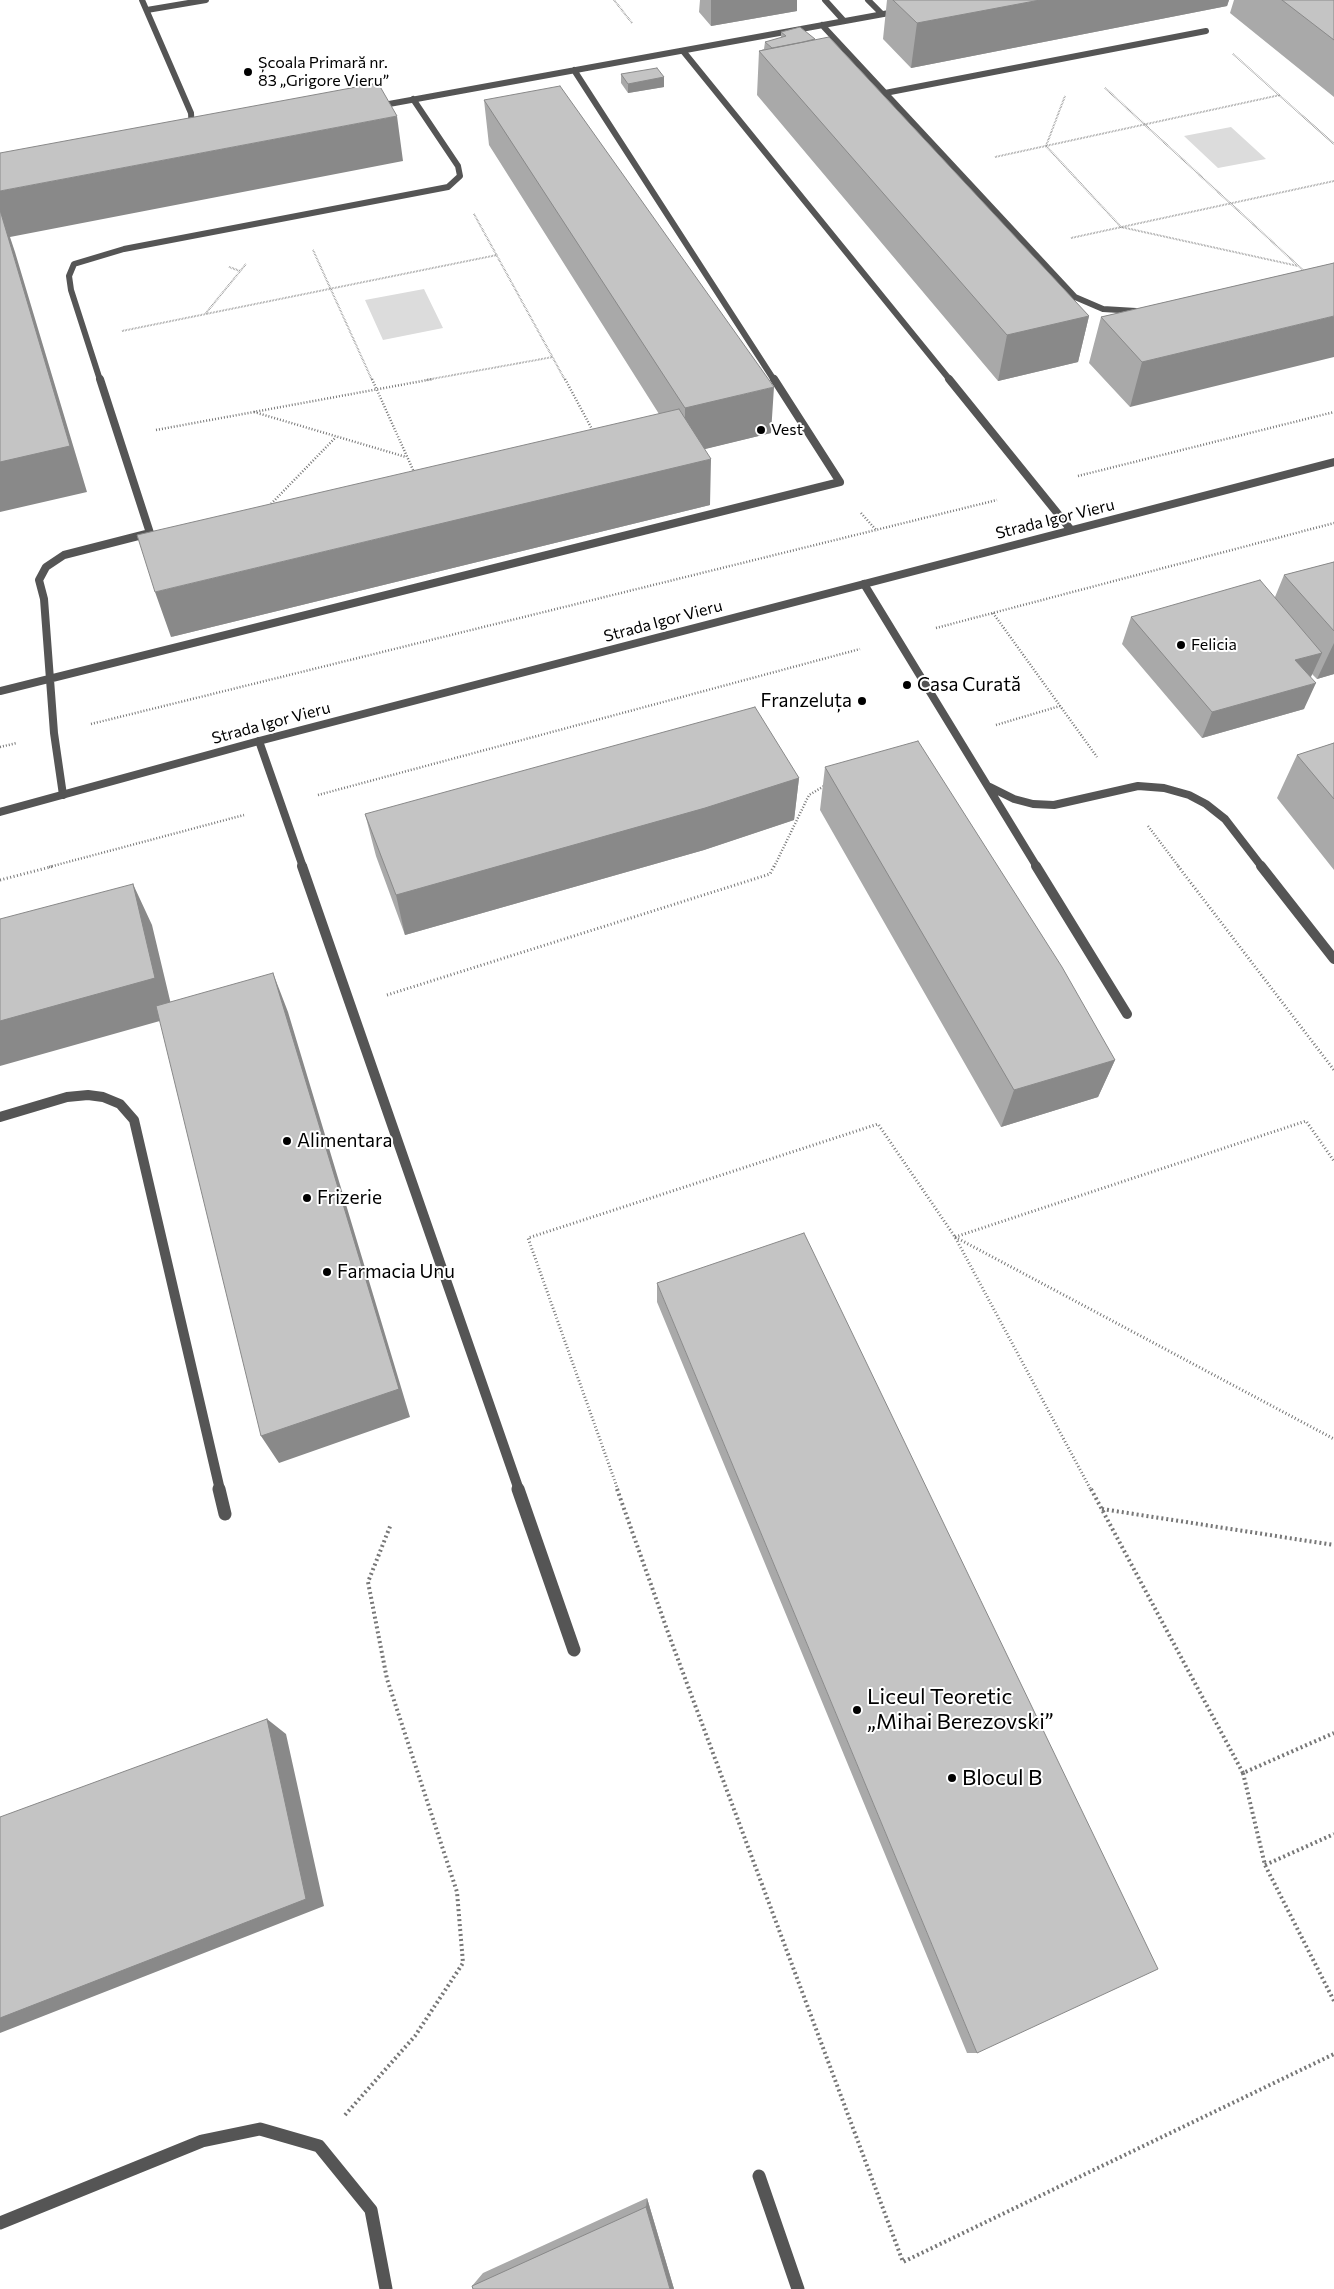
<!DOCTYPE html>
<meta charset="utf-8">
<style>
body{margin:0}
canvas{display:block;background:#fff}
</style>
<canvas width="1334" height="2289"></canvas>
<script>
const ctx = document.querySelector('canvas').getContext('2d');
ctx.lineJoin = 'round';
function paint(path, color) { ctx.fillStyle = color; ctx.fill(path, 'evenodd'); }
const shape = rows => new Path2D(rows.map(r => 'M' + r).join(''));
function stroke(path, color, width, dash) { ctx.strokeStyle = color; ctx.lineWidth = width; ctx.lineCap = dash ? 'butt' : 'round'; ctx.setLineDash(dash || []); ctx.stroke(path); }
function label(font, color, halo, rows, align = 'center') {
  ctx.font = font + ' Commissioner,sans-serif'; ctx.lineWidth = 4; ctx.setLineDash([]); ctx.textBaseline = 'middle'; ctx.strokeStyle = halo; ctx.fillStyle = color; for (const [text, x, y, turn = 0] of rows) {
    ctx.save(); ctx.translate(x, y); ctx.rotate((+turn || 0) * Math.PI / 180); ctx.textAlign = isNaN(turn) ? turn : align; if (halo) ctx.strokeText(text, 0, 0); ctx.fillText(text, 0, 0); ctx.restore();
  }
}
paint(shape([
 [1231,127,1266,159,1218,168,1184,136],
 [424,289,443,328,383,340,365,300]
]), '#dcdcdc');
stroke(shape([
 [614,0,632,23],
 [1233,54,1334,144],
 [1105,88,1304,271],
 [1065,96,1046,146,1121,227,1298,266],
 [995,157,1280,95],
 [474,214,565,380],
 [1071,238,1334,181],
 [313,250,372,380],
 [229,267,240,271],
 [206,313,246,264],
 [122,331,497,255],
 [426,380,553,357]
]), '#777', 2, [0.5, 1]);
stroke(shape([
 [372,379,414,472],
 [565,379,593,431],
 [254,412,406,457],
 [156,430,433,379],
 [1078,476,1334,412],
 [269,506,336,437],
 [861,513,877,531],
 [993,613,1097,757],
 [936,628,1334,523],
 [91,724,997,500],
 [996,725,1060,706],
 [0,747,17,743],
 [318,795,860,649],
 [1148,826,1179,867],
 [49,867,244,815],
 [774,867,809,795,826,785]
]), '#777', 2.5, [1, 2]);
stroke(shape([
 [1178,866,1334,1070],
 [0,880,54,866],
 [387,995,770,874,774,866],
 [955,1237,1334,1439],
 [955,1237,1306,1121,1334,1161],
 [618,1490,528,1238,878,1124,955,1237,1091,1490]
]), '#777', 3, [1, 2.5]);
stroke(shape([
 [617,1489,670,1638,903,2262,1334,2054],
 [1091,1489,1243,1773,1334,1733],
 [1102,1509,1334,1545],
 [1243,1773,1265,1865,1334,2001],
 [1265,1865,1334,1834],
 [345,2115,415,2036,463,1963,457,1892,387,1679,368,1582,391,1524]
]), '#777', 4, [2, 3]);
stroke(shape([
 [142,0,191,113,192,131],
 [825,0,844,21],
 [868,0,882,14],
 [147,10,206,0],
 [822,25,1075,297,1103,309,1136,311],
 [683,51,950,380],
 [574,70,774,380],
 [885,93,1206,31],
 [378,106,900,11],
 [100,380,71,290,69,276,74,264,124,249,448,187,460,176,458,166,413,99]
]), '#555', 6);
stroke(shape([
 [100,379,150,533],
 [949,379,1071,530],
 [864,584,1037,867],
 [0,691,840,482,774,379],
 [259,741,303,867],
 [990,787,1014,799,1033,804,1054,805,1138,786,1164,788,1189,795,1206,804,1225,819,1262,867],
 [63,795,54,733,44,599,39,580,46,567,64,555,150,533]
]), '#555', 8);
stroke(shape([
 [302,866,519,1490],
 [1036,866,1127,1014],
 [1261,866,1334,959],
 [0,1117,67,1097,88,1095,103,1097,120,1104,134,1120,220,1490]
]), '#555', 10);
stroke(shape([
 [219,1489,225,1514],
 [518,1489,574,1650],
 [759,2176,798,2289],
 [0,2223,202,2141,260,2129,319,2146,371,2210,386,2289]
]), '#555', 13);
stroke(shape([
 [0,812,259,741,1334,462]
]), '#555', 8);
paint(shape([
 [700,0,797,0,797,11,711,26,699,12],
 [887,0,1229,0,1227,6,911,68,883,39],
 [1234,0,1334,0,1334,97,1230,13],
 [781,32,815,39,815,40,1089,316,1078,362,998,381,757,95,759,51,764,49,765,42,781,38],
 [621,74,664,77,664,87,628,93,621,83],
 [484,100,771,433,704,449,710,505,171,637,659,414,489,145],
 [1334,263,1130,407,1089,363,1101,317],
 [1334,562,1334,674,1317,679,1312,674,1310,677,1304,709,1202,738,1122,644,1131,617,1275,597,1284,575],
 [1334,743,1334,870,1277,798,1297,755],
 [825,767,1115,1060,1098,1097,1001,1127,820,810],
 [799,778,794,820,704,850,405,935,376,856,365,814],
 [657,1283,977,2053,967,2053,657,1302],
 [647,2198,674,2289,472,2286,483,2273]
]), '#a9a9a9');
paint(shape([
 [711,0,797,0,797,11,711,26],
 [1040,0,1229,0,1227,6,911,68,917,23],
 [664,77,664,87,628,93,628,84],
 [397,116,403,161,10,237,15,252,87,492,0,512,0,191],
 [1089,316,1078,362,998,381,1007,335],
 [1334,316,1334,357,1130,407,1142,362],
 [774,387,771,433,685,454,685,408],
 [711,459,710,505,171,637,155,592],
 [1334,643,1334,674,1317,679],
 [1322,653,1310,679,1295,660],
 [1316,683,1304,709,1202,738,1212,712],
 [799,778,794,820,704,850,405,935,396,895],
 [133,884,152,925,174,1017,0,1066,0,1021],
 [273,973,288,1012,410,1417,279,1463,261,1436],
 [1115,1060,1098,1097,1001,1127,1014,1090],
 [267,1719,286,1734,324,1906,0,2033,0,2018],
 [647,2198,674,2289,670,2289,646,2207]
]), '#898989');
const building = shape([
 [893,0,1040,0,917,23,893,0],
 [1282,0,1334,0,1334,40,1282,0],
 [800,27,815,39,803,42,772,48,765,42,786,36,781,32,800,27],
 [829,37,1089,316,1007,335,759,51,829,37],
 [657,68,664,77,628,84,621,74,657,68],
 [378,83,397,116,0,191,0,153,378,83],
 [560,86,774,387,685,408,484,100,560,86],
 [0,210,70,446,0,462,0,210],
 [1334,263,1334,316,1142,362,1101,317,1334,263],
 [679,409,711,459,155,592,137,535,679,409],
 [1334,562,1334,631,1284,575,1334,562],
 [1260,580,1322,653,1295,660,1316,683,1212,712,1131,617,1260,580],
 [755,707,799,778,705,808,396,895,365,814,755,707],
 [918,741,1062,967,1115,1060,1014,1090,825,767,918,741],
 [1334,743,1334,799,1297,755,1334,743],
 [133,884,155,978,0,1021,0,919,133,884],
 [273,973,399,1389,261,1436,156,1006,273,973],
 [804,1233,1158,1969,977,2053,657,1283,804,1233],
 [267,1719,306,1899,0,2018,0,1817,267,1719],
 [646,2207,670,2289,473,2289,472,2286,646,2207]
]);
paint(building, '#c4c4c4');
stroke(building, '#898989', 1);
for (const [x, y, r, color] of [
 [248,72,5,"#000"],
 [761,430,5,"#000"],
 [1181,645,5,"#000"],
 [907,685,5,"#000"],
 [862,701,5,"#000"],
 [287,1141,5,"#000"],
 [307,1198,5,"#000"],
 [327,1272,5,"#000"],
 [857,1710,5,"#000"],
 [952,1778,5,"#000"]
]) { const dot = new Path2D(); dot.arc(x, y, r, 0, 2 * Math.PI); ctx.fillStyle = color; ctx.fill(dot); stroke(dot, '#fff', 2); }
label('16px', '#000', '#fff', [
 ["Școala Primară nr.",258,63],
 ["83 „Grigore Vieru”",258,81],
 ["Vest",771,430],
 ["Felicia",1191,645]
], 'left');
label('16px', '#000', '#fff', [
 ["Strada Igor Vieru",1055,519,-14],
 ["Strada Igor Vieru",663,621,-15],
 ["Strada Igor Vieru",271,723,-15]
]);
label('19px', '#000', '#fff', [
 ["Casa Curată",917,685],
 ["Franzeluța",852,701,"right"],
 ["Alimentara",297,1141],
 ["Frizerie",317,1198],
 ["Farmacia Unu",337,1272]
], 'left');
label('22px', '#000', '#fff', [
 ["Liceul Teoretic",867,1697],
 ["„Mihai Berezovski”",867,1722],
 ["Blocul B",962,1778]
], 'left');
</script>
